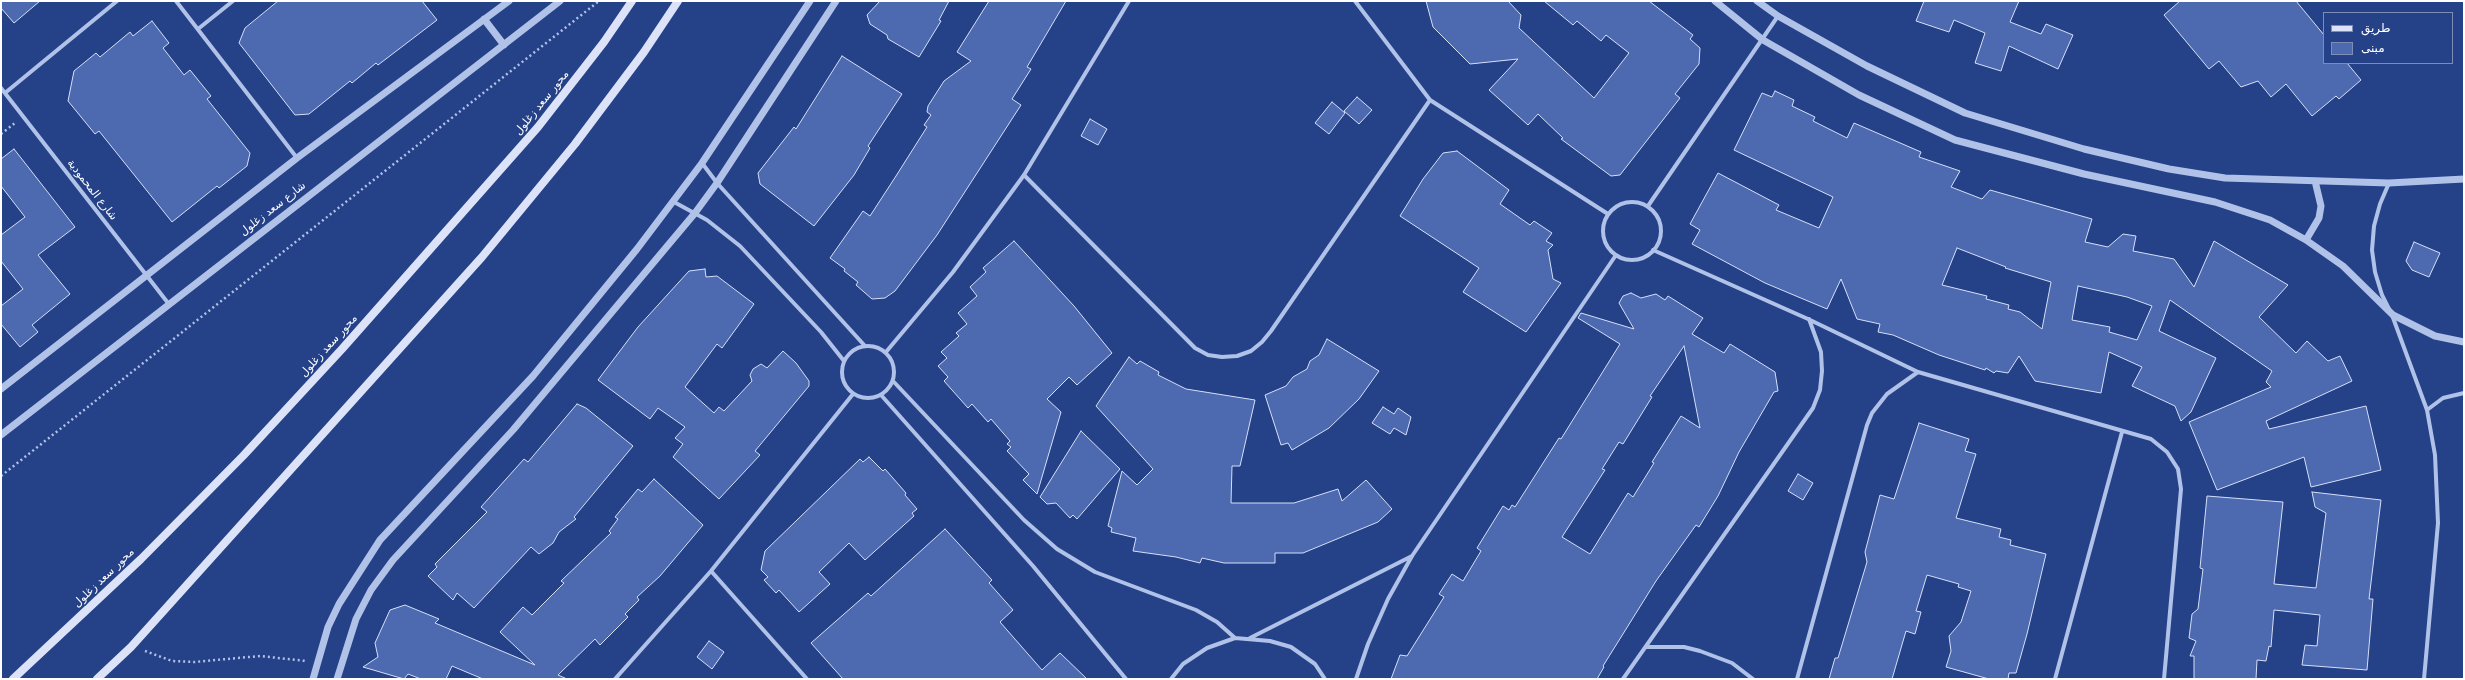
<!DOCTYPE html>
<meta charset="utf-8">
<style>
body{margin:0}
#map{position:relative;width:2465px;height:680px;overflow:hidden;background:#254188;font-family:"DejaVu Sans","Noto Naskh Arabic",sans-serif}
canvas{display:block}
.frame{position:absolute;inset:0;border:2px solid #fff;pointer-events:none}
.legend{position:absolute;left:2323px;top:12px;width:130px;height:52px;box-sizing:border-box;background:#254188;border:1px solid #7c8db8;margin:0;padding:5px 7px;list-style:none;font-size:12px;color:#fff}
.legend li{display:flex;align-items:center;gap:8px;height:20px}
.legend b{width:20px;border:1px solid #7c8db8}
</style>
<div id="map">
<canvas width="2465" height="680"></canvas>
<div class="frame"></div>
<ul class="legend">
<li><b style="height:5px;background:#dce3f8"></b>طريق</li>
<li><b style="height:11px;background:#4d6ab0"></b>مبنى</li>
</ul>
</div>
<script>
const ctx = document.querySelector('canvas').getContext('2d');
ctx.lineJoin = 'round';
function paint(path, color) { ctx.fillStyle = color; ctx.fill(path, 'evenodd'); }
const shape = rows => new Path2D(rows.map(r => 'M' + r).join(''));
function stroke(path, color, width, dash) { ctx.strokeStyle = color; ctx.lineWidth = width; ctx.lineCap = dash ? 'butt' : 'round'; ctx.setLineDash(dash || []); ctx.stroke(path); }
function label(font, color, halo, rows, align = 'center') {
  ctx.font = font + ' "DejaVu Sans","Noto Naskh Arabic",sans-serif'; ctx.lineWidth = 3; ctx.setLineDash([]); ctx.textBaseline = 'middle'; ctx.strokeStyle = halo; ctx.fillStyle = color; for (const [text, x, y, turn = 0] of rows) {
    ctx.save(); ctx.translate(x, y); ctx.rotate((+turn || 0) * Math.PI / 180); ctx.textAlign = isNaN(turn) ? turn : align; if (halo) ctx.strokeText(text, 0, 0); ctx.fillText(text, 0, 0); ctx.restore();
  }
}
const building = shape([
 [1,1,40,1,14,23,1,8,1,1],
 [278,1,422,1,437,20,378,65,376,63,352,83,350,81,309,114,295,115,239,43,245,28,278,1],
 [880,1,949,1,939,20,941,21,919,57,888,39,887,35,870,24,867,15,880,1],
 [989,1,1066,1,1027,67,1031,69,1012,99,1021,105,937,235,895,291,885,298,872,299,856,285,858,282,844,271,845,269,830,258,863,211,870,216,896,176,927,127,924,125,931,115,927,112,928,106,944,81,971,61,957,52,989,1],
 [1426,1,1508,1,1521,15,1519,28,1594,98,1629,53,1606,35,1601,41,1577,21,1573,25,1544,1,1649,1,1693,35,1690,39,1700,48,1699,64,1675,94,1680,98,1620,175,1611,176,1561,139,1563,138,1538,114,1528,125,1489,90,1518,59,1470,64,1433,27,1426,1],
 [1924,1,2019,1,2010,22,2041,34,2046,24,2073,35,2058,69,2009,46,2001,71,1975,63,1985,33,1954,20,1949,32,1916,21,1924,1],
 [2180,1,2296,1,2324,35,2324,63,2347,63,2361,80,2339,99,2336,96,2312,116,2286,84,2271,97,2258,81,2241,87,2219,61,2209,69,2164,15,2180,1],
 [152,21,169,43,163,48,184,75,190,70,211,96,207,99,250,153,247,166,219,188,217,186,172,222,99,131,95,134,68,101,74,71,96,53,100,57,130,32,133,36,152,21],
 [842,56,902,94,868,146,870,148,854,175,814,226,760,184,758,173,794,127,796,129,842,56],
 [1775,91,1794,100,1792,106,1815,117,1813,121,1847,138,1854,123,1921,152,1919,157,1960,171,1951,187,1982,199,1990,190,2092,219,2085,242,2108,247,2123,234,2136,236,2133,251,2174,259,2194,287,2214,241,2288,285,2259,317,2296,353,2307,341,2328,361,2340,356,2352,381,2266,421,2269,429,2366,406,2381,470,2311,487,2304,457,2217,490,2189,422,2271,387,2266,382,2272,371,2170,300,2159,331,2216,358,2191,412,2181,421,2175,406,2132,386,2142,367,2109,352,2101,393,2035,381,2019,356,2008,373,1996,371,1994,373,1986,368,1985,370,1939,355,1893,335,1878,332,1880,324,1857,319,1841,279,1827,309,1765,283,1692,244,1700,230,1690,224,1718,173,1779,205,1776,210,1819,228,1833,197,1734,150,1762,93,1772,97,1775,91],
 [1957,248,2006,267,2005,268,2051,282,2042,329,2020,312,2008,309,2009,305,1986,299,1987,296,1942,285,1957,248],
 [2078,286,2127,297,2152,306,2137,340,2109,332,2110,327,2072,320,2078,286],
 [1357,97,1372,110,1359,124,1344,111,1357,97],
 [1332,102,1345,113,1329,134,1315,123,1332,102],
 [1090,119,1107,129,1098,145,1081,136,1090,119],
 [14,149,75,227,38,255,70,294,32,325,38,332,20,347,1,324,1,306,23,289,1,261,1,235,25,217,1,186,1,159,14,149],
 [1457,151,1509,190,1500,204,1530,225,1534,221,1552,233,1546,241,1553,245,1548,250,1553,279,1561,283,1526,332,1463,292,1479,268,1400,216,1423,179,1443,153,1457,151],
 [1014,241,1074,306,1112,353,1077,385,1069,377,1047,399,1061,412,1037,494,1023,480,1029,474,1007,451,1011,447,1007,444,1010,441,991,419,988,422,972,404,968,408,944,381,948,377,938,366,947,358,941,352,959,336,956,333,967,324,958,313,977,296,970,287,986,272,983,268,1014,241],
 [2414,242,2440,253,2429,277,2412,270,2406,261,2414,242],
 [705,269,706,277,717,276,754,304,722,348,717,344,685,387,714,413,719,407,724,411,752,381,750,375,753,369,761,364,767,368,783,351,796,363,809,381,809,386,755,451,760,455,719,499,673,457,683,444,675,438,685,427,658,408,650,419,598,380,638,327,689,271,705,269],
 [1631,293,1641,298,1656,294,1665,300,1668,296,1703,318,1692,334,1724,353,1730,344,1775,372,1778,391,1774,392,1739,452,1718,496,1699,527,1696,525,1656,581,1603,666,1604,667,1597,679,1391,679,1400,655,1407,656,1444,597,1439,594,1452,574,1463,581,1481,551,1477,548,1503,506,1509,510,1512,505,1515,507,1559,438,1561,439,1620,344,1578,318,1581,313,1634,329,1619,303,1623,296,1631,293],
 [1684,346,1700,428,1681,416,1652,462,1654,463,1633,497,1628,493,1590,554,1562,537,1605,470,1602,469,1619,442,1623,444,1652,397,1650,396,1684,346],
 [1327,339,1379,371,1359,399,1329,428,1292,450,1288,443,1281,445,1265,395,1286,386,1293,377,1307,369,1310,361,1319,355,1327,339],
 [1129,357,1137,364,1140,361,1159,372,1158,375,1186,389,1255,400,1240,466,1232,466,1231,503,1294,503,1338,489,1342,501,1366,480,1392,509,1378,522,1303,553,1275,553,1275,563,1224,563,1202,558,1200,563,1176,557,1133,551,1136,538,1111,532,1112,528,1108,526,1122,471,1137,485,1153,469,1096,406,1129,357],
 [577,404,586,408,633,446,574,517,576,519,559,532,553,543,539,554,531,547,474,608,457,593,453,600,428,576,437,567,435,564,487,512,481,507,524,459,528,462,577,404],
 [1383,407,1394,414,1398,408,1411,417,1406,435,1394,428,1390,434,1372,423,1383,407],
 [1919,423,1969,439,1965,451,1976,454,1956,518,2001,529,1999,537,2011,540,2010,545,2046,554,2027,634,2016,673,2009,673,2008,679,1989,679,1946,667,1951,651,1949,636,1961,622,1971,591,1958,587,1959,584,1927,575,1916,611,1921,612,1915,634,1906,631,1892,679,1829,679,1835,658,1838,658,1867,562,1865,552,1880,495,1894,499,1919,423],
 [1081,431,1120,469,1077,519,1073,515,1070,518,1056,503,1047,504,1040,497,1081,431],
 [869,457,883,471,885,469,906,493,905,495,917,509,912,513,914,516,865,560,849,543,819,572,830,584,799,612,779,590,776,593,764,580,768,577,761,570,765,551,860,459,863,462,869,457],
 [1798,474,1813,483,1803,500,1788,491,1798,474],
 [654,479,703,525,660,576,637,597,639,600,625,614,628,617,600,645,595,639,558,675,567,679,483,679,452,666,446,679,421,679,408,674,404,679,363,667,378,657,375,643,390,610,405,605,439,619,435,623,535,665,500,632,523,607,532,615,564,583,561,581,611,533,609,531,618,519,615,517,638,489,642,492,654,479],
 [2312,492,2381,500,2369,599,2373,599,2367,670,2302,665,2305,645,2317,646,2320,615,2274,610,2271,647,2269,646,2266,661,2257,660,2256,679,2194,679,2194,656,2190,656,2196,641,2189,638,2192,614,2198,609,2203,569,2200,568,2207,496,2283,502,2274,584,2316,588,2326,513,2315,507,2312,492],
 [945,529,992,580,989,583,1013,610,1000,622,1042,670,1060,653,1087,679,843,679,811,643,868,593,871,596,945,529],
 [709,641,724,652,712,669,697,657,709,641]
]);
paint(building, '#4d6ab0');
stroke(building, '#d5dff7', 1);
stroke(shape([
 [1,134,15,123],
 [1,476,599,1],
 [145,651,172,661,194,662,260,656,306,661]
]), '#b1c2e9', 2.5, [2, 3]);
stroke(shape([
 [176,1,297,158],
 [1355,1,1430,100,1608,214],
 [198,29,233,1],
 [1,88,168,303],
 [5,93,117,1],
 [702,163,717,183,865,346],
 [1024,175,1195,348,1208,355,1222,357,1237,356,1251,351,1262,342,1271,331,1430,100],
 [674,202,707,220,740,246,821,332,844,361],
 '1603 231a29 29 0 1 1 58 0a29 29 0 1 1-58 0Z',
 [1648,206,1778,16],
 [1653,250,1808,319,1918,372,2151,439,2167,452,2178,469,2181,489,2164,679],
 [2389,309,2382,295,2375,272,2372,250,2374,226,2380,204,2389,183],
 [2392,315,2427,410,2435,455,2438,523,2424,679],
 '842 372a26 26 0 1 1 52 0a26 26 0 1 1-52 0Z',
 [886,352,953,272,1024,175,1129,1],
 [893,381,1024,520,1057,549,1095,572,1196,610,1217,622,1235,638],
 [881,395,1033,566,1126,679],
 [2427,410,2443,398,2464,393],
 [711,571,807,679],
 [1250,638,1412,556],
 [1647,647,1684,647,1700,651,1732,663,1753,679],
 [615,679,711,571,853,394],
 [1171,679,1183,664,1207,648,1235,638,1270,641,1291,647,1315,664,1325,679],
 [1356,679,1368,644,1388,599,1412,556,1616,255],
 [1623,679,1813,408,1820,390,1822,371,1821,352,1809,319],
 [1797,679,1867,425,1872,413,1887,394,1918,372],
 [2055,679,2122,432]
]), '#b1c2e9', 4);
stroke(shape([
 [1715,1,1763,40,1859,95,1955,140,2084,174,2215,202,2270,220,2306,240,2343,266,2393,315,2435,336,2464,342],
 [1757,1,1778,16,1867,66,1965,113,2084,149,2169,169,2225,178,2389,183,2464,179],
 [484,19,504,45],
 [2306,240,2319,218,2321,206,2315,181],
 [1,389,297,158,509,1],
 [1,435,560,1],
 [313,679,328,627,339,604,380,540,533,376,637,249,702,163,810,1],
 [337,679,356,619,371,590,393,560,513,430,695,213,717,183,836,1]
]), '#b1c2e9', 7);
stroke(shape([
 [13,679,141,559,243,456,342,349,538,127,604,42,632,1],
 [97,679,131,647,482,257,575,144,644,52,678,1]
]), '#dce3f8', 8);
label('11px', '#fff', '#254188', [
 ["محور سعد زغلول",542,103,-51],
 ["شارع المحمودية",92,190,52],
 ["شارع سعد زغلول",273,209,-38],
 ["محور سعد زغلول",329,346,-48],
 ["محور سعد زغلول",104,578,-44]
]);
</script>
